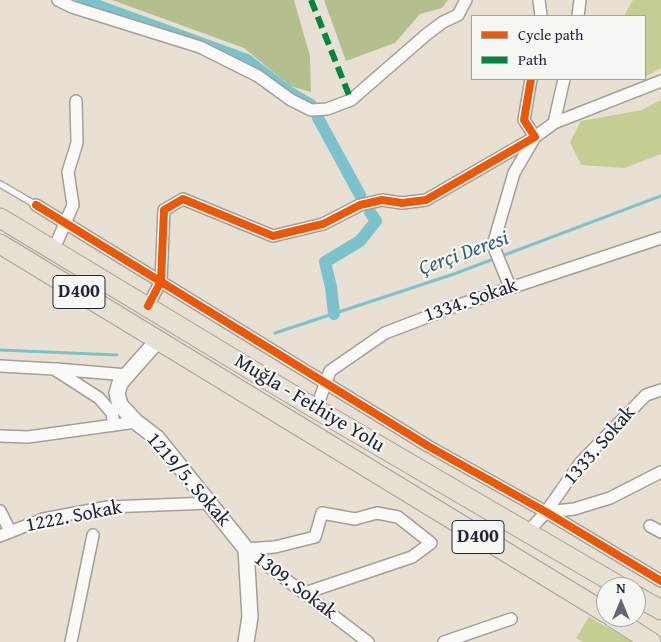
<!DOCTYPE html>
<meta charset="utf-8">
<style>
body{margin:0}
#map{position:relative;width:661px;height:642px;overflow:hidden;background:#e8e0d2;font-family:"Gentium Book Plus",serif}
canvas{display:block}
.legend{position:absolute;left:471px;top:15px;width:175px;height:65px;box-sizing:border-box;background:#f6f6f2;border:1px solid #a1a1a9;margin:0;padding:6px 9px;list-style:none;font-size:15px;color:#22223b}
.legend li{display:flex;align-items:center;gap:10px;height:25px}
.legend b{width:25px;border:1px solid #a1a1a9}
.north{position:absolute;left:596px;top:577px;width:50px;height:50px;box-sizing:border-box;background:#f6f6f2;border:1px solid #a1a1a9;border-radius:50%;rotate:0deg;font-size:14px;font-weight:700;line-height:20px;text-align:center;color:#22223b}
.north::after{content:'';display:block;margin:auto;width:18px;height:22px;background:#676470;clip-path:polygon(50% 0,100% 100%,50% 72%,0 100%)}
</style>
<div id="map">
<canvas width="661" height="642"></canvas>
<ul class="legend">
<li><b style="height:6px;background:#e8590c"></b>Cycle path</li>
<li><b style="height:6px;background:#00873e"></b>Path</li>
</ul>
<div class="north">N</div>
</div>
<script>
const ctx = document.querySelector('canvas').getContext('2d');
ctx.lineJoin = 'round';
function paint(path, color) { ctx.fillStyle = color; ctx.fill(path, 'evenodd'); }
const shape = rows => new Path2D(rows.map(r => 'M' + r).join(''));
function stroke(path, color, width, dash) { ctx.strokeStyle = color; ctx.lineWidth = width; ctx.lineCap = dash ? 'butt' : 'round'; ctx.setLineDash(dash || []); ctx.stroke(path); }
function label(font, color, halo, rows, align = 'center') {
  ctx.font = font + ' "Gentium Book Plus",serif'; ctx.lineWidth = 4.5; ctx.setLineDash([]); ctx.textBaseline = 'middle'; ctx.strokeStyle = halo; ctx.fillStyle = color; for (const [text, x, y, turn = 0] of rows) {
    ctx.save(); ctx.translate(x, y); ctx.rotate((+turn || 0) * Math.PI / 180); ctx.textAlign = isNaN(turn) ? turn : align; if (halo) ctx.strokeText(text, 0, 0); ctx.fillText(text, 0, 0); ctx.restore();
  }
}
paint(shape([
 [633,0,661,0,661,68,645,77,645,16,624,16],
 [661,100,661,154,625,168,581,165,570,142,581,121,642,110],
 [589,617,633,642,583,642,576,638]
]), '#c6cd93');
paint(shape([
 [112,0,294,0,310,56,311,92,290,86,244,48],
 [324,0,448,0,442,8,420,14,395,43,346,61]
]), '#b3bf8e');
stroke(shape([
 [275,333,454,274,661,196],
 [0,350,117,355]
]), '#7bc2cc', 3);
stroke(shape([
 [82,0,247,60,287,91,311,105],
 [318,118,360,195],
 [334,314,331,287,325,262,360,241,376,221,370,212]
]), '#7bc2cc', 12);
const service = shape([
 [0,184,36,205]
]);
const minor = shape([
 [58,0,72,7,200,47,258,76,291,100,311,110,327,109,351,100,427,34,443,22,458,15,466,0],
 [539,0,541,16],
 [578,16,580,0],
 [554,123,564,79],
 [36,205,428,446,546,512,661,581],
 [53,251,73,205,68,172,77,143,76,101],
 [510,287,493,245,514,173,535,137,554,123,661,81],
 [148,306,161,281,164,210,183,199,273,236,323,224,360,205,382,200,402,203,426,200,535,137,524,120,531,79],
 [0,366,54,369,99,398,112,413,114,425],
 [56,369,127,375],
 [316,409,330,371,385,333,453,307,661,238],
 [0,436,28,437,136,422],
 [0,511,10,531],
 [546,512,581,462,646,395,661,390],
 [650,526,661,532],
 [527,533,546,512,574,509,610,498,661,472],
 [0,536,43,519,108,507,210,503],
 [246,549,275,547,315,537,322,513,355,519,377,513,398,517,431,543,412,557,305,593],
 [246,549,368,642],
 [71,642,93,535],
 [444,642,511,619]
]);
const tertiary = shape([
 [158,340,120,383,117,393,120,405,136,422,157,438,246,549,250,617,246,642]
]);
const trunk = shape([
 [0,218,316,409,621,587],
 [0,244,606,613],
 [636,596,661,610],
 [612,617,651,642]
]);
stroke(service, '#a39e99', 8);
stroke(minor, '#a39e99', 14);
stroke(tertiary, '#a39e99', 18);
stroke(trunk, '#a39e99', 21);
stroke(service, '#fcfaf8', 5.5);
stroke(minor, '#fcfaf8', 11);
stroke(tertiary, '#fcfaf8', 15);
stroke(trunk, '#e7e1d4', 19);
stroke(shape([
 [311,0,351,100]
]), '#00873e', 6, [12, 6]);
stroke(shape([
 [36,205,428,446,546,512,661,581],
 [148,306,161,281,164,210,183,199,273,236,323,224,360,205,382,200,402,203,426,200,535,137,524,120,531,79]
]), '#e8590c', 8);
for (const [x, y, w] of [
 [79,292,52],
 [478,537,52]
]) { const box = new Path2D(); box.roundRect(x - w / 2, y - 16.5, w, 33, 4); ctx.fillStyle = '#f6f6f2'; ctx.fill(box); stroke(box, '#22223b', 1); }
label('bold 19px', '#22223b', null, [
 ["D400",79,292],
 ["D400",478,537]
]);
label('20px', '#22223b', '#f6f6f2', [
 ["1334. Sokak",471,301,-19],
 ["Muğla - Fethiye Yolu",309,404,31],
 ["1333. Sokak",600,446,-49],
 ["1219/5. Sokak",188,480,49],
 ["1222. Sokak",74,517,-11],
 ["1309. Sokak",295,586,37]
]);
label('italic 21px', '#335d74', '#f6f6f2', [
 ["Çerçi Deresi",464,254,-20]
]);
</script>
